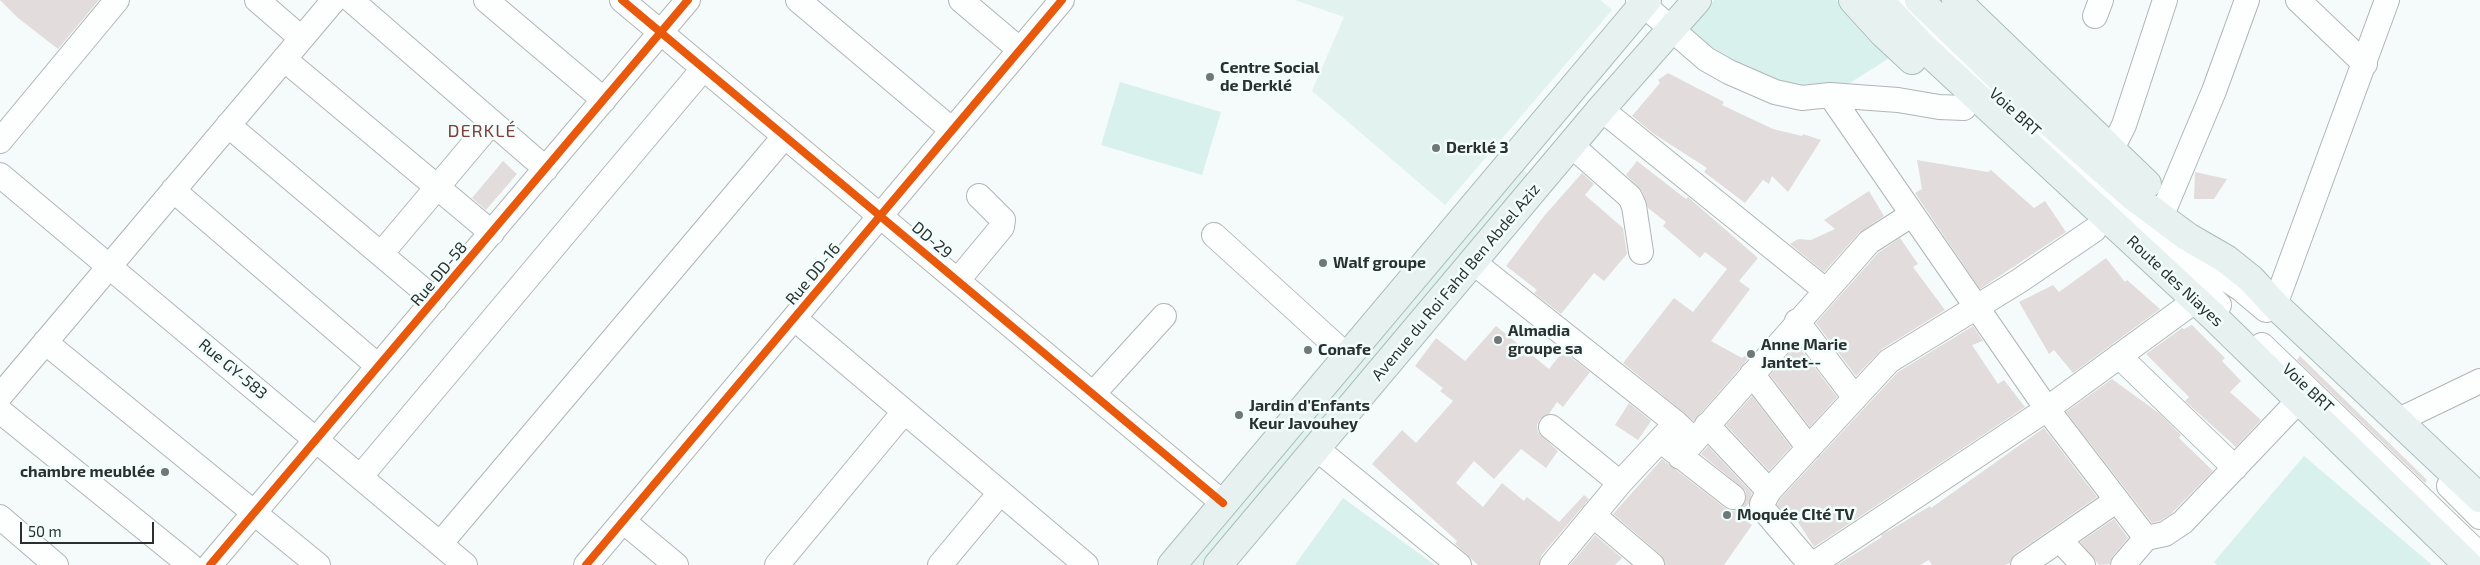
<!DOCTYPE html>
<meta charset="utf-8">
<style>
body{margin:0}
#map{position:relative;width:2480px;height:565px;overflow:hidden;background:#f4fbfa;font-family:"Exo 2",sans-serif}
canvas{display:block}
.scale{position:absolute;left:20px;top:522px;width:134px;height:22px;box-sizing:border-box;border:2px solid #2a302f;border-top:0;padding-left:6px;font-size:15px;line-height:18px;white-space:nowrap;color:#2a302f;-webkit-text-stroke:4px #f1fefb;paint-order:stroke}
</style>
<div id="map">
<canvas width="2480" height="565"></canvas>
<div class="scale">50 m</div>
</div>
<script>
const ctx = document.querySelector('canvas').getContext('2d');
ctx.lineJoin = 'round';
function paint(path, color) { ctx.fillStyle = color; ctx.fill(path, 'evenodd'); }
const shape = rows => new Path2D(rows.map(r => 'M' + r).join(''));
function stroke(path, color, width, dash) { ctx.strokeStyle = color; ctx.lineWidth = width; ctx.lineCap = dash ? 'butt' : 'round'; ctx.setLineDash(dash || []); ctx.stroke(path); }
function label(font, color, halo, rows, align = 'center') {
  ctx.font = font + ' "Exo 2",sans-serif'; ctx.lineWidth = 5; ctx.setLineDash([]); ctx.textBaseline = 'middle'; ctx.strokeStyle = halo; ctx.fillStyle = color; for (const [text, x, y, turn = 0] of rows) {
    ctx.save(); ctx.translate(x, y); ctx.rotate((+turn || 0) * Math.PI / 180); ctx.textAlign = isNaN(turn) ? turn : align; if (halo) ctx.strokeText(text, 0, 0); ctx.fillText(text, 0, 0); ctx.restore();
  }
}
paint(shape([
 [1295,0,1600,0,1612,10,1445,205,1312,91,1344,17],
 [1521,168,1529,175,1203,565,1186,565]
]), '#e1f2ef');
paint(shape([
 [1714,0,1836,0,1891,57,1845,86,1806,96,1734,64,1689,29],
 [1120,82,1221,112,1202,175,1101,145],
 [2304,456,2432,565,2217,565,2214,562],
 [1343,498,1435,565,1295,565]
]), '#d8f1ec');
paint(shape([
 [0,0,99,0,58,49,18,18],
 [1668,73,1724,102,1722,105,1773,129,1802,136,1803,134,1821,140,1788,192,1772,176,1769,184,1763,180,1745,203,1704,172,1707,168,1654,134,1632,116,1660,83,1658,80],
 [1917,160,1988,172,1991,170,2034,208,2045,201,2066,232,1980,289,1915,193,1922,189],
 [503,161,517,174,486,210,472,198],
 [1637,161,1686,199,1688,197,1758,258,1739,281,1750,289,1711,341,1742,358,1750,352,1752,354,1694,421,1623,363,1674,298,1693,312,1727,269,1705,252,1700,258,1663,226,1666,222,1648,208,1642,191,1626,175],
 [2195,172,2227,179,2214,199,2194,199],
 [1582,173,1594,184,1585,195,1623,228,1627,254,1604,281,1594,273,1561,314,1534,293,1537,290,1506,266,1545,215],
 [1869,191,1884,216,1859,233,1824,272,1790,244,1798,239,1811,240,1835,229,1824,220],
 [1900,238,1918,264,1913,267,1945,310,1882,349,1856,376,1816,323,1878,253],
 [2106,258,2125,282,2127,280,2160,309,2073,373,2054,350,2049,354,2019,302,2053,285,2059,292],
 [2192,325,2225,358,2222,361,2241,381,2230,392,2261,420,2236,447,2185,401,2189,397,2146,354,2182,328,2184,329],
 [1496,326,1549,369,1563,351,1590,372,1563,407,1557,402,1549,414,1540,419,1537,425,1538,432,1558,451,1546,468,1521,449,1494,479,1474,461,1456,483,1483,507,1502,483,1524,501,1527,497,1559,522,1584,495,1589,499,1541,556,1539,565,1478,565,1455,544,1457,541,1372,464,1402,430,1416,443,1453,401,1440,391,1443,388,1415,366,1436,338,1465,361],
 [1973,326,1983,341,1972,345,1998,384,2004,380,2025,407,1814,547,1789,508,1783,512,1777,505,1780,499,1898,372],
 [1797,344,1837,397,1810,427,1770,375],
 [2300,356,2427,480,2425,483,2297,360],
 [2112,379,2160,414,2181,435,2179,438,2213,471,2171,514,2160,521,2152,523,2066,412],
 [1752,396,1791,447,1769,471,1726,425],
 [1629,403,1651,421,1638,440,1615,425],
 [2044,428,2097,497,2015,554,2010,563,2005,565,1932,565,1929,560,1920,565,1837,565,1882,537,1881,535,1892,529,1930,506,1931,508],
 [1708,446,1752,493,1749,503,1739,516,1752,525,1724,565,1665,565,1661,555,1613,514,1662,459,1725,508,1732,511,1739,510,1746,499,1746,491,1701,454],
 [2114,519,2128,538,2113,556,2110,564,2099,565,2080,542],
 [1595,535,1622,558,1615,565,1570,565]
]), '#e2dddc');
const minor = shape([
 [257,0,301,38],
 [351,0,546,169],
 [486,0,604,100],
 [622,0,1223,503],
 [798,0,952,130],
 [961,0,1020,50],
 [1638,0,1706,59,1729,72,1775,92,1802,98,1830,95,1898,100,1939,107,1964,108],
 [2298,0,2365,64],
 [1898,2,1933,37,2136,221,2219,305],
 [2095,16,2101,0],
 [284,59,492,233],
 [1830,95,2047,409,2146,538],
 [1601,109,1825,290],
 [228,125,435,300],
 [0,141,117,0],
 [1571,145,1630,197,1634,206,1641,252],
 [2111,151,2124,125,2165,0],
 [0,175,465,565],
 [173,190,378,366],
 [2164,210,2214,91,2247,0],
 [1214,235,1347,356],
 [2169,242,2241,289,2266,310],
 [381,254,492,122],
 [1473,262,1676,423,1694,440],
 [958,280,1002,227,1003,220,979,196],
 [2275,305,2387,0],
 [794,318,1086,565],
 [1797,321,1855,398],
 [45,342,318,565],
 [2262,345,2480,555],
 [2119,356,2235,468],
 [1752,374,1809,448],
 [1093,394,1164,316],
 [0,396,334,0],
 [0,411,190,565],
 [2399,420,2480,381],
 [1707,425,1769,491],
 [1551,427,1620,483],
 [1669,447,1733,497],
 [1317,449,1459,565],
 [1680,457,1869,242,1911,215],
 [361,476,703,69],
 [2449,486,2480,517],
 [1593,515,1652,565],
 [0,517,56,565],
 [623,521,676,565],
 [2060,540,2083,565],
 [440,544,784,137],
 [210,565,688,0],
 [586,565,1062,0],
 [777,565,904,412],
 [940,565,1000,493],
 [1552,565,1620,483,1676,423],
 [1811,565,1763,509,1762,504,1769,491,1889,361,2019,281,2094,230],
 [1812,565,2047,409,2196,300],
 [2023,565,2117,500],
 [2123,565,2146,538,2165,534,2183,522,2300,399]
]);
const major = shape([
 [1853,0,1883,33,1912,60],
 [1879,0,1923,47,2214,317,2468,565],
 [1919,0,2002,80,2134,197,2188,237,2226,259,2251,279,2275,305,2480,498],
 [1956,0,2147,184],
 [1172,565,1647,0],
 [1218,565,1601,109,1697,0]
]);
stroke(minor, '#b0b6b5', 26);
stroke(major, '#abbebb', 30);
stroke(minor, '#fdfefe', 24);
stroke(major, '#e7f1f0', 28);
stroke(shape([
 [622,0,1223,503],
 [210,565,688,0],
 [586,565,1062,0]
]), '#e8590c', 8);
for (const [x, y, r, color] of [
 [1210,77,5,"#717776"],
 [1436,148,5,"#717776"],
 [1323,263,5,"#717776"],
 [1498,340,5,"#717776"],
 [1308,350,5,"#717776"],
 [1751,354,5,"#717776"],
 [1239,415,5,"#717776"],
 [165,472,5,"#717776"],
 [1727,515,5,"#717776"]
]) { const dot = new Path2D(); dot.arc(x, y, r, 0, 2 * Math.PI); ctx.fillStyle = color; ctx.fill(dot); stroke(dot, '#f1fefb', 2); }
label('bold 16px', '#2a302f', '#f1fefb', [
 ["Centre Social",1220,68],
 ["de Derklé",1220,86],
 ["Derklé 3",1446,148],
 ["Walf groupe",1333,263],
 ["Almadia",1508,331],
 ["groupe sa",1508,349],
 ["Anne Marie",1761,345],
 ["Jantet--",1761,363],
 ["Conafe",1318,350],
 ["Jardin d'Enfants",1249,406],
 ["Keur Javouhey",1249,424],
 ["chambre meublée",155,472,"right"],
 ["Moquée CIté TV",1737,515]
], 'left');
label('16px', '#2a302f', '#f1fefb', [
 ["Voie BRT",2015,112,42],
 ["DD-29",932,240,40],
 ["Rue DD-58",439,274,-50],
 ["Rue DD-16",813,274,-50],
 ["Route des Niayes",2175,281,43],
 ["Avenue du Roi Fahd Ben Abdel Aziz",1456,282,-50],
 ["Rue GY-583",233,369,40],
 ["Voie BRT",2308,388,43]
]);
ctx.letterSpacing = '1px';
label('18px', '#833b3a', '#f1fefb', [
 ["DERKLÉ",482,131]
]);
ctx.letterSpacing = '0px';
</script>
